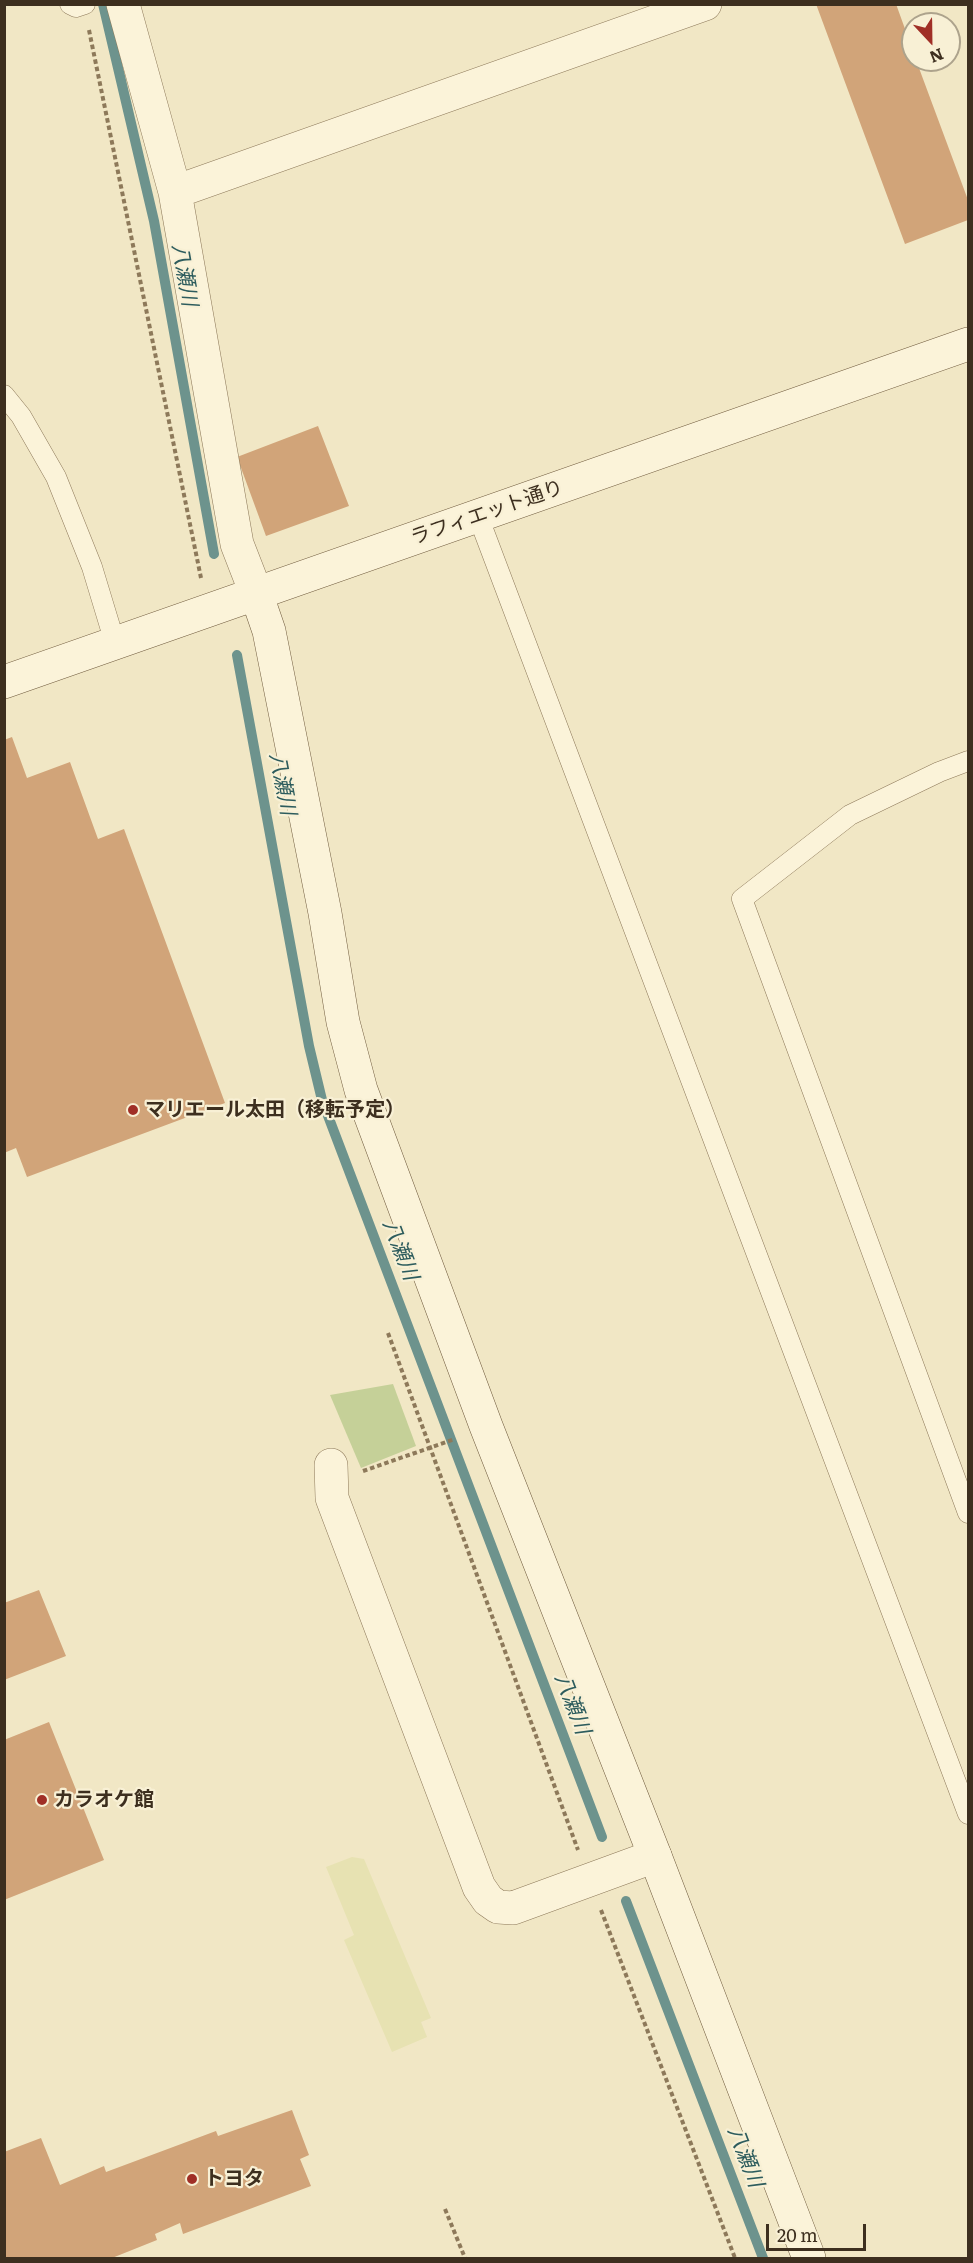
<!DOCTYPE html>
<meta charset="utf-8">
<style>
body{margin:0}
#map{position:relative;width:973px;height:2263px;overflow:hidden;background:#f1e7c5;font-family:Literata,serif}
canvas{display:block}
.frame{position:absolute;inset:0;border:6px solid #3d2f1f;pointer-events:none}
.north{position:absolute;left:901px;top:12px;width:60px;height:60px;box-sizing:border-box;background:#f8f0d5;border:2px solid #ada38c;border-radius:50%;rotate:158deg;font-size:16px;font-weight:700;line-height:24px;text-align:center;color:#3d2f1f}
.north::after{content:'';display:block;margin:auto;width:21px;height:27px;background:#a02f26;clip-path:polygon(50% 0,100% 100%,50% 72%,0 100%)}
.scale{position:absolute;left:766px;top:2224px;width:100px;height:27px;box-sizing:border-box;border:3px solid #3d2f1f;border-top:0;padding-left:8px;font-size:18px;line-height:21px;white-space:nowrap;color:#3d2f1f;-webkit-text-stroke:4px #f8f0d5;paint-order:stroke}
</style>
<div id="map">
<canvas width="973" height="2263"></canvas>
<div class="frame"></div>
<div class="north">N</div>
<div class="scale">20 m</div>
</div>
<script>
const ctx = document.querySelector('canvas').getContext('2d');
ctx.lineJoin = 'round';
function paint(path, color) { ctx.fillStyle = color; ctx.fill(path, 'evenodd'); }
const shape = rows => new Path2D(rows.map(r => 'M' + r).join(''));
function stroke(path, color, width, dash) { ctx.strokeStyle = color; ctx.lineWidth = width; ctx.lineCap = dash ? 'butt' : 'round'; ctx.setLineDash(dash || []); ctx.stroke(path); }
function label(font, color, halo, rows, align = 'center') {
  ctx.font = font + ' Literata,"Noto Sans JP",serif'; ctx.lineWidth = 4.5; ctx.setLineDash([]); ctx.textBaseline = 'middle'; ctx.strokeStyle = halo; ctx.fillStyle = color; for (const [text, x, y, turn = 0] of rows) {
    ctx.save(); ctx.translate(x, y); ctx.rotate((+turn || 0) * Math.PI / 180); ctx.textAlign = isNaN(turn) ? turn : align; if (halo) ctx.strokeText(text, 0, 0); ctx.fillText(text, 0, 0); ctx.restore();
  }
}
paint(shape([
 [352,1857,364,1859,431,2018,421,2022,427,2037,392,2052,344,1940,354,1935,326,1867]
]), '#e7e2b2');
paint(shape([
 [393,1384,416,1446,361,1468,330,1395]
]), '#c5d098');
stroke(shape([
 [103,4,154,221,214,554],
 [237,655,309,1046,322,1100,602,1837],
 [626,1901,763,2258]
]), '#6d938d', 10);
paint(shape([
 [816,4,896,4,913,51,913,60,916,60,968,200,968,220,905,244],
 [318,426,349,506,266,536,237,457],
 [12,737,27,778,70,762,98,839,124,829,225,1103,27,1177,16,1148,4,1153,4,740],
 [39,1590,66,1656,4,1680,4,1603],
 [49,1722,104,1860,4,1900,4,1740],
 [292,2110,309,2155,300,2159,311,2186,183,2234,180,2223,155,2234,157,2240,112,2258,6,2258,4,2152,41,2138,60,2185,104,2166,106,2172,216,2131,218,2136]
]), '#d1a479');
const lane = shape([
 [70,4,76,7,85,4],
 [4,395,21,416,56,477,92,567,115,643],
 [478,516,968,1814],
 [968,761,939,772,850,815,742,899,968,1513]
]);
const street = shape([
 [123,4,175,192,237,544,256,593],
 [175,192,705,4],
 [331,1465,332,1498,479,1887,488,1900,498,1907,513,1908,655,1856]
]);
const secondary = shape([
 [256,593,269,631,325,913,343,1022,361,1090,486,1426,655,1856,809,2258],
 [4,682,968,344]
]);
stroke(lane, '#8d795a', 21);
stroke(street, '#8d795a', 34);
stroke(secondary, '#6f5a3d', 34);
stroke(shape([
 [89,30,201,578],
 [388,1333,578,1850],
 [363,1471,455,1439],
 [601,1910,735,2258],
 [445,2209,465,2258]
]), '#8d795a', 4, [4.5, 3]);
stroke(lane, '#fbf3d9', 20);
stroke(street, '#fbf3d9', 33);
stroke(secondary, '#fbf3d9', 33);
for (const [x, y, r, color] of [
 [133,1110,6,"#a02f26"],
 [42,1800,6,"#a02f26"],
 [192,2179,6,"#a02f26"]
]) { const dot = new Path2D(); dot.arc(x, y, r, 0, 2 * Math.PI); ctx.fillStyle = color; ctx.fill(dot); stroke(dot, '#f8f0d5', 2); }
label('20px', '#3d2f1f', '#f8f0d5', [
 ["ラフィエット通り",487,513,-19]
]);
label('bold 20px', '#3d2f1f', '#f8f0d5', [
 ["マリエール太田（移転予定）",145,1110],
 ["カラオケ館",54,1800],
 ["トヨタ",204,2179]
], 'left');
label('italic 21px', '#2d5c5d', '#f8f0d5', [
 ["八瀬川",184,275,80],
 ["八瀬川",282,784,79],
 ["八瀬川",400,1250,69],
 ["八瀬川",572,1704,69],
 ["八瀬川",745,2157,69]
]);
</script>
